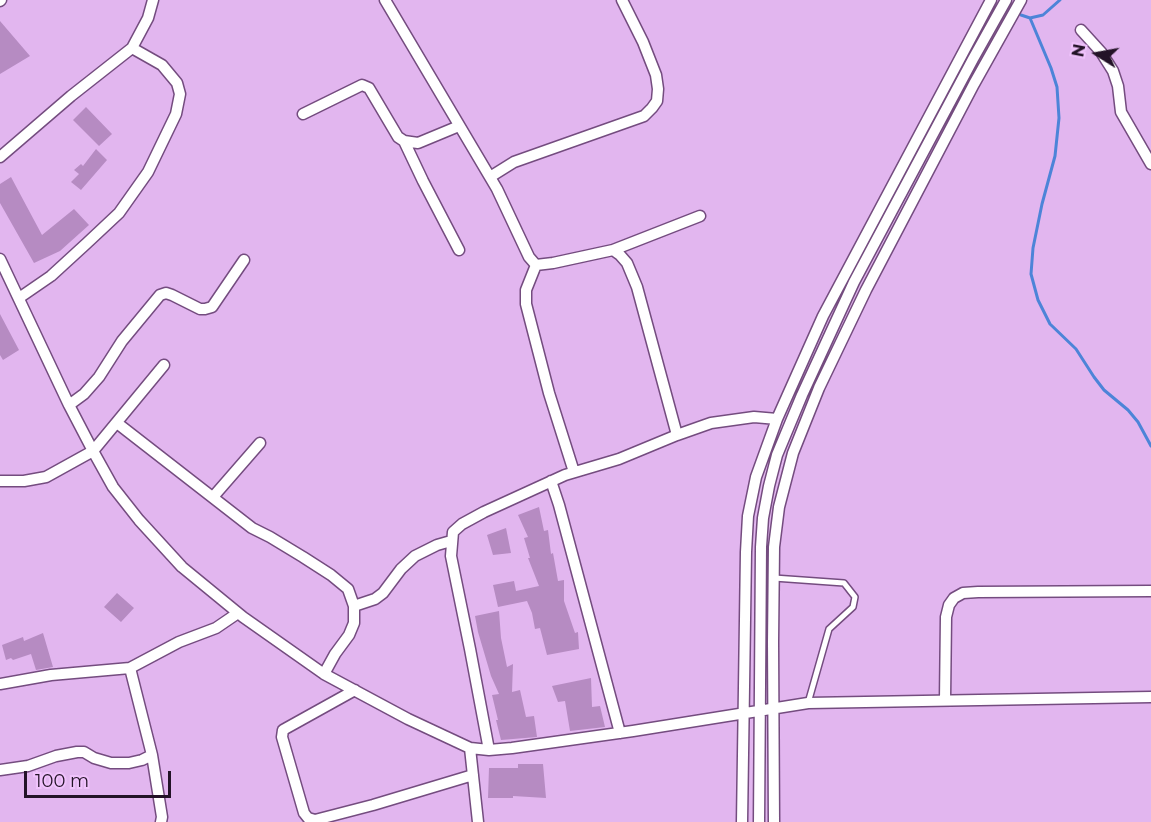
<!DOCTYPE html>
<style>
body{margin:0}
#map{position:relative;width:1151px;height:822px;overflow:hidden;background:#e2b6ef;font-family:Montserrat,sans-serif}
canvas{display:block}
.north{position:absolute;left:1067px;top:24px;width:60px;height:60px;-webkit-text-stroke:4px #f0c3fc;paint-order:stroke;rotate:281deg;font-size:16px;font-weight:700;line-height:24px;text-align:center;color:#231327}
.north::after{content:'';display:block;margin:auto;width:21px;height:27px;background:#231327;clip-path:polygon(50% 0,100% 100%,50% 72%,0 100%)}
.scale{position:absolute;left:24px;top:771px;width:147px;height:27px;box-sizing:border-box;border:3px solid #231327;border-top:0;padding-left:8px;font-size:18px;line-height:21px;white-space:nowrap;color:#231327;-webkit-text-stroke:4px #f0c3fc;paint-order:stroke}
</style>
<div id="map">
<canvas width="1151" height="822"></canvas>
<div class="north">N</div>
<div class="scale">100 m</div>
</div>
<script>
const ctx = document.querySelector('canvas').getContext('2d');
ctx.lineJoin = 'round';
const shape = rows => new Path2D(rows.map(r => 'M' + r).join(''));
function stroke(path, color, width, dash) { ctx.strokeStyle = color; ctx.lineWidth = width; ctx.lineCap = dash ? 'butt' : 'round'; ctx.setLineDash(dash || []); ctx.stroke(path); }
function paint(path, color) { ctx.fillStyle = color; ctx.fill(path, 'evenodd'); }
stroke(shape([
 [1021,15,1030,18,1043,15,1060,0],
 [1030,18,1051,68,1057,87,1059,118,1055,156,1042,204,1033,248,1031,274,1038,300,1050,324,1076,349,1094,377,1104,390,1128,410,1138,422,1151,446]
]), '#4d84d8', 3);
paint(shape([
 [0,21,30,56,0,74],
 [86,107,112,134,99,146,73,120],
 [96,149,107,160,81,190,71,182,79,174,74,170,81,164,83,166],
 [11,177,42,235,74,209,89,225,60,251,34,263,0,203,0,184],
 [0,314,19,350,3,360,0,355],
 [539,507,544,531,548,530,551,554,553,553,558,581,564,580,564,601,575,633,578,632,579,649,547,655,540,628,535,629,532,613,527,601,498,607,493,585,514,581,516,591,539,586,528,558,530,558,524,538,528,537,518,515],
 [506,528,511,553,493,555,487,535],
 [117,593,134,608,121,622,104,607],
 [499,611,501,638,507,667,513,664,512,692,520,690,526,717,534,716,537,737,501,740,496,720,498,720,492,695,499,694,491,676,478,632,475,616],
 [43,633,53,667,36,670,31,654,13,660,11,658,6,660,2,645,23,637,24,641],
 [591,678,592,707,600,706,605,727,570,731,565,701,558,702,552,686],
 [518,764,543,764,546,798,513,796,513,798,488,798,489,768,518,768]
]), '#b68bc2');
const service = shape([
 [774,578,844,583,855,597,853,607,829,629,808,703]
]);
const minor = shape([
 [385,0,497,189,529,257,536,265],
 [0,1,1,0],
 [1081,30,1101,52,1113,71,1118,86,1121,112,1151,164],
 [303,114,362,85,369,88,398,137,404,141,418,143,459,126],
 [404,141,423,181,459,250],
 [0,157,71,96,132,48,148,18,153,0],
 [490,177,514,162,644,116,652,108,657,101,658,89,656,75,643,42,622,0],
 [613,250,620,255,627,263,637,287,677,435],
 [0,259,69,405,93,451,113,487,139,520,182,567,243,617,324,674,408,719,470,748,489,750,512,748,633,731,808,703,1151,697],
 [536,265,526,290,526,304,549,393,574,472],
 [536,265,553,263,613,250,700,216],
 [19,298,51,276,87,243,119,213,148,172,176,114,180,94,177,83,162,65,132,48],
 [69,405,84,394,99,377,122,341,160,295,166,293,172,295,200,309,205,309,212,307,244,260],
 [117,423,252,528,270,537,303,557,331,575,348,589,354,606,354,623,349,635,335,654,324,674],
 [0,481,24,481,46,477,93,451,164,365],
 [551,481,559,505,620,733],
 [213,497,260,443],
 [354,606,375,599,383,593,401,569,415,556,437,545,451,541],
 [130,668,152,755,162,817,161,822],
 [0,684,51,675,130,668,179,642,216,628,238,613],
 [355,690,283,730,282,737,304,813,308,818,315,820,373,805,473,775],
 [945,700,946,617,949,605,954,598,963,593,978,592,1151,591],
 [470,748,478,822],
 [489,750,470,649,451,556,453,532,462,524,484,512,565,475,619,459,677,435,711,423,754,417,777,419],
 [0,770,28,766,56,756,77,752,84,752,94,758,111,763,129,763,142,760,152,755],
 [742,822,746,552,748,516,756,477,777,419,823,316,991,0],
 [759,822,761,547,763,518,769,486,777,455,802,395,854,282,973,59,1006,0],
 [774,822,773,642,774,547,779,507,793,453,819,388,866,290,974,84,1021,0]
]);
stroke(service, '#744c7f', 8);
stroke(minor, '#744c7f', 13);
stroke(service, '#fff', 5);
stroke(minor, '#fff', 10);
</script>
